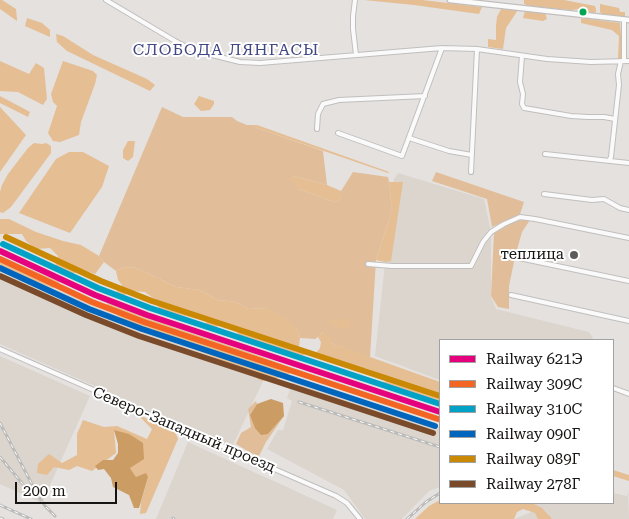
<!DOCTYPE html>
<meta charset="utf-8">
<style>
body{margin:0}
#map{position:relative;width:629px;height:519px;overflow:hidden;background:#e4e1df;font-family:"Roboto Serif",serif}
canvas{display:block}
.legend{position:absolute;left:439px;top:339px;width:175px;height:165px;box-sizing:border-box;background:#fff;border:1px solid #a2a1a1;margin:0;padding:6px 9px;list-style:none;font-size:15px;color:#161413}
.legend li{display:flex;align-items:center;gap:10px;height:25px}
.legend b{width:25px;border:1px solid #a2a1a1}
.scale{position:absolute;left:15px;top:482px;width:102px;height:22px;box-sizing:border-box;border:2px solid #161413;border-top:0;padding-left:6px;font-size:15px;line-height:18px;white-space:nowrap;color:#161413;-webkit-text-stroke:4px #fff;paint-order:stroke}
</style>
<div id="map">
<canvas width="629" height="519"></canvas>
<ul class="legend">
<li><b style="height:6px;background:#e5007d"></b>Railway 621Э</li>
<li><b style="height:6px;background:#f26522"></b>Railway 309С</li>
<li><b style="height:6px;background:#01a2c5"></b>Railway 310С</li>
<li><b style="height:6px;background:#0065bd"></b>Railway 090Г</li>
<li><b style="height:6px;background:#ca8904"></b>Railway 089Г</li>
<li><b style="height:6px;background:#7a4b2a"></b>Railway 278Г</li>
</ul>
<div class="scale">200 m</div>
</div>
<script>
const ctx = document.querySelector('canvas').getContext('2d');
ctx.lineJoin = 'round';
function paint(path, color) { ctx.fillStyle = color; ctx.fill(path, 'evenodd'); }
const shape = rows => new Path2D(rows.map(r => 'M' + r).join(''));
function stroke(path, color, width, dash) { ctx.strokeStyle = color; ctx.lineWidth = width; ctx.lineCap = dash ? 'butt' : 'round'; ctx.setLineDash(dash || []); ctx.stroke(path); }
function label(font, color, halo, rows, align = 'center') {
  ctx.font = font + ' "Roboto Serif",serif'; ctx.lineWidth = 4; ctx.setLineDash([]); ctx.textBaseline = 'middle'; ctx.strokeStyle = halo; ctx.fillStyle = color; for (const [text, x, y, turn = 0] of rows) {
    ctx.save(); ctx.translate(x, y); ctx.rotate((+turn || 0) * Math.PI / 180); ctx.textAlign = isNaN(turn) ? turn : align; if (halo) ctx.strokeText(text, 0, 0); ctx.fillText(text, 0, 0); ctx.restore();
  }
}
paint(shape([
 [398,173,484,199,491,232,491,297,496,309,589,332,593,338,592,340,440,340,440,380,375,356,394,179],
 [0,269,53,288,264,379,232,447,0,344],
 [0,356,90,396,42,503,0,484],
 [294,378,440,427,440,487,429,491,402,519,365,519,344,490,267,449,278,430,283,430,292,401,287,398],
 [188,442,337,510,333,519,156,519],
 [628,491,629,519,514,519,534,511,533,503,613,503,613,493,627,496]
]), '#dbd5ce');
paint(shape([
 [162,107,183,117,232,117,237,121,247,125,253,125,257,128,323,151,327,185,293,176,298,189,334,202,341,199,341,191,353,172,388,177,389,182,392,210,376,260,370,358,331,343,323,332,318,337,315,339,300,338,297,330,267,308,248,309,236,302,218,300,199,290,176,287,137,268,124,267,116,271,104,262,99,256],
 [436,172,524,202,520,214,492,227,487,199,432,181],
 [521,220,530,220,522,232,515,257,509,286,509,309,498,307,491,296,494,233,512,223],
 [256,401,257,404,250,415,268,434,284,416,266,442,259,456,251,453,236,444,241,433,251,427,248,409]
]), '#e1be99');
paint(shape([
 [0,0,2,0,16,9,17,19,17,21,0,9],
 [364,0,422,0,482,7,479,14,414,5],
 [524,0,564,0,595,6,596,9,596,12,594,13,590,13,585,9,581,8,580,9,571,10,532,7,524,4],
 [600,4,619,8,620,12,625,12,625,18,603,15,600,12],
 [501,9,518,10,506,28,503,49,488,47,488,39,496,40,496,26,497,17],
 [525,11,545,13,547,19,543,21,523,18],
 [27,18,42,23,50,30,50,37,25,26],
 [581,18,620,23,623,59,618,59,619,36,612,30,581,23],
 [56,34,63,36,93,55,147,79,155,85,150,91,67,51,57,42],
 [0,61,29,74,36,63,44,68,47,99,43,105,18,92,0,91],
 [63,61,93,71,97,75,95,84,81,122,79,135,60,142,53,141,48,133,57,106,53,102,51,94],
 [0,96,30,112,28,117,0,103],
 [199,96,214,101,214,104,210,110,201,111,194,104],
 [0,107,26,135,0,172],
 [253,125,257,125,389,172,388,173,257,128],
 [128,141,135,141,133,157,128,161,123,158,123,150],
 [34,143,42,144,46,143,51,146,51,153,11,207,3,213,0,212,0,192,2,185,8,174,28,148],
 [69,152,83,152,109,166,102,187,70,233,19,213,56,159],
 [293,176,327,185,341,191,341,199,334,202,298,189,289,178],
 [389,182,403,182,391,261,385,262,376,260,392,210],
 [0,219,9,219,36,232,63,241,81,245,99,256,104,262,95,274,81,269,70,276,54,270,58,256,50,248,36,249,26,241,22,234,0,234],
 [0,256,60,282,53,288,0,269],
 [124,267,137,268,176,287,199,290,218,300,236,302,248,309,267,308,287,319,297,330,300,338,299,347,307,354,301,356,294,355,242,339,234,329,219,325,212,331,206,326,206,321,159,310,157,301,145,292,132,291,121,297,114,296,118,289,122,285,118,280,116,271],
 [107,303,122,307,173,327,246,351,284,365,294,372,275,379,262,381,230,364,182,344,133,327,130,323,107,309],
 [331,319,348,319,353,323,347,328,338,328,328,323],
 [323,332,331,338,331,343,440,382,440,406,378,386,379,382,385,382,388,377,368,369,336,362,318,357,316,353,320,348,321,342,318,337],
 [137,414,175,432,178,439,146,513,140,514,141,502,148,477,136,477,130,468,114,430,116,453,92,471,77,466,69,470,54,467,47,475,37,473,38,464,49,454,62,463,77,455,77,434,83,420,104,427,117,426,147,439,152,429],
 [613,470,629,475,629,481,613,476],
 [440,500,440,503,532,503,542,508,552,519,538,519,535,513,523,509,517,512,514,519,415,519,429,506]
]), '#e5be93');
paint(shape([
 [271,399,283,403,284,416,268,434,261,435,255,428,250,415,257,404],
 [114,430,129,434,143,443,144,459,130,468,136,477,146,473,148,477,139,508,134,508,129,495,113,487,111,478,104,469,98,470,95,466,103,460,113,460,118,453,118,444]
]), '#cb9c64');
const minor = shape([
 [106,0,175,41,192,50,240,62,260,63,442,48,477,49,547,59,591,62,629,61],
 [355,0,353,16,353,29,356,55],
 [624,20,624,61],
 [522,56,520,82,523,94,522,104,524,108,571,116,588,117,604,117,615,119],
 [317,129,318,114,323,104,339,100,425,96],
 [338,133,402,156,442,48],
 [409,137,412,139,449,151,472,155],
 [545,154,629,163],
 [609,161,611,157,619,85,618,74,621,61],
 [471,172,477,49],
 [544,194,592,200,604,199,620,208,629,210],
 [519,258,629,281],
 [368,264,392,266,471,266,483,242,491,232,504,224,520,217,535,219,629,238],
 [511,295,629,321],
 [0,349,336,496,347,503,360,519],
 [613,388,629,394]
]);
const tertiary = shape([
 [450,0,629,20]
]);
stroke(minor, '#c1bfbe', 6);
stroke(tertiary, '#c1bfbe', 7);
stroke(minor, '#fbfafa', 4);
stroke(tertiary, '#fbfafa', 4.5);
const rail = shape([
 [299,402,440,447],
 [0,423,38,496,45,506,55,516],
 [0,457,32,495],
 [0,505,31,519],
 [0,518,3,519],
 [173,518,174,519],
 [407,519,426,502,440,493]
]);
stroke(rail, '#bbbbba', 3);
stroke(rail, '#fff', 1, [4]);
stroke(shape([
 [0,251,95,295,147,315,440,412]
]), '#e5007d', 6);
stroke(shape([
 [0,259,92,302,144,322,438,419]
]), '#f26522', 6);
stroke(shape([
 [3,244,98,288,150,308,440,404]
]), '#01a2c5', 6);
stroke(shape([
 [0,268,89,309,142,329,435,426]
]), '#0065bd', 6);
stroke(shape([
 [6,237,101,281,152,301,440,396]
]), '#ca8904', 6);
stroke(shape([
 [0,276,86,315,139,336,433,433]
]), '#7a4b2a', 6);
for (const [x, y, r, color] of [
 [583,12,4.5,"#00a651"],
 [574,255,5,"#5e5c5a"]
]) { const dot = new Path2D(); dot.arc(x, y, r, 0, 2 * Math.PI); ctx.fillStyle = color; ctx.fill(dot); stroke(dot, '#fff', 2); }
label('15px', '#161413', '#fff', [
 ["теплица",564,255]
], 'right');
label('15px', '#161413', '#fff', [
 ["Северо-Западный проезд",184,430,23]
]);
ctx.letterSpacing = '1px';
label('16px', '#414783', '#fff', [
 ["СЛОБОДА ЛЯНГАСЫ",226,50]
]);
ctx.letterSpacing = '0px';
</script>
